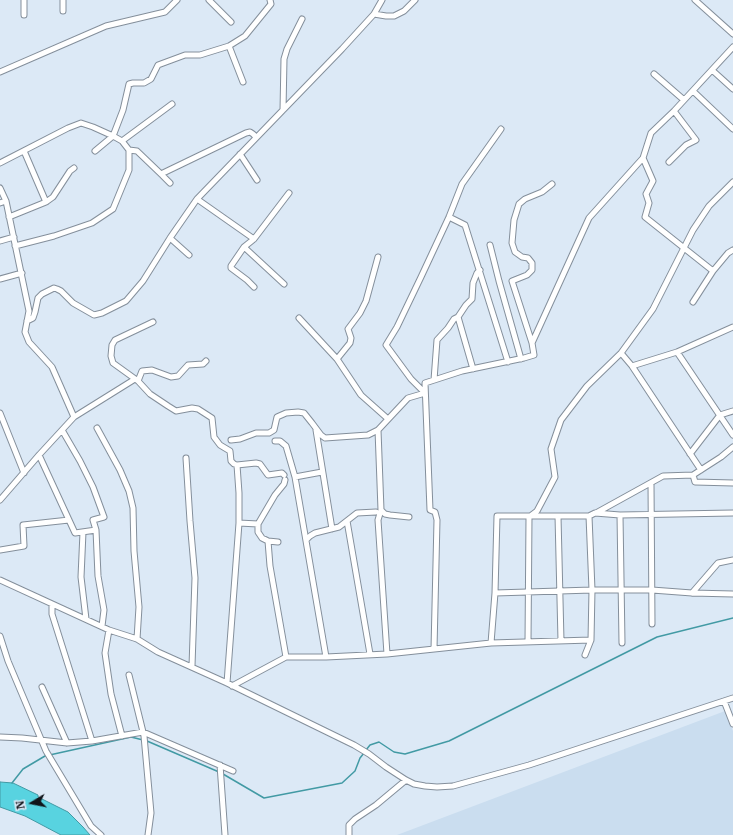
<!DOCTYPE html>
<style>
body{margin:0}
#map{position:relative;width:733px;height:835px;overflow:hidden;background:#dce9f6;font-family:"IBM Plex Serif",serif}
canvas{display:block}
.north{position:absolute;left:12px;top:783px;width:40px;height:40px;-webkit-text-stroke:3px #dce9f6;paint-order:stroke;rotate:260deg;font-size:11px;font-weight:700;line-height:16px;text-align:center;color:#101419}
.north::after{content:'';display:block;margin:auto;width:14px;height:18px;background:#101419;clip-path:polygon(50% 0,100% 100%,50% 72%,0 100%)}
</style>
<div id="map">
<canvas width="733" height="835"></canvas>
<div class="north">N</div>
</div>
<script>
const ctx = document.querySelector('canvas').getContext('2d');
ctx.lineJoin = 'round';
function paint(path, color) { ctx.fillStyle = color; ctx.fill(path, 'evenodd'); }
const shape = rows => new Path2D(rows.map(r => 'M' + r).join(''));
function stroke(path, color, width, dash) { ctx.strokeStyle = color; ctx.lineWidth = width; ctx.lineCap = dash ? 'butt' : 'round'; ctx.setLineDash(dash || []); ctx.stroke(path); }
paint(shape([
 [725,711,733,731,733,835,397,835]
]), '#caddef');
const water = shape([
 [0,782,13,783,38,795,38,797,68,812,83,827,90,835,61,835,25,816,0,807,0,782]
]);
paint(water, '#58d3e0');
stroke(water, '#429aa4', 1);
stroke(shape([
 [366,750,370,745,379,742,394,752,405,754,449,741,657,637,733,618],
 [223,774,264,798,342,783,355,771,360,758,364,753],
 [12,783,23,769,45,756,131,737,147,741,219,772]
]), '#429aa4', 1.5);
const minor = shape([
 [63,0,63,11],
 [209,0,231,22],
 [695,0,733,34],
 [374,14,386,16,394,16,404,11,415,0],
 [24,15,24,0],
 [229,46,243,82],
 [712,70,733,89],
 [0,72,106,26,165,12,177,0],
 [654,74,684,100],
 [693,91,733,129],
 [283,110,284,59,287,49,302,19],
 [122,141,172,104],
 [129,150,137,151,161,174,170,183],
 [24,151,46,202],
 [95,151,113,136,123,110,129,84,133,83,144,83,151,79,158,65,185,55,200,55,229,46,245,36,271,4,270,0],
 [240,154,257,180],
 [669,162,686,145,696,140,674,111],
 [0,163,68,128,81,123,93,127,113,136,122,141,129,150,129,170,113,209,92,223,54,236,15,246],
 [161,174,246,133,250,132,253,134,256,137],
 [0,188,6,201,29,311,25,332,29,342,52,367,74,417,39,455,0,500],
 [197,199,254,239],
 [0,203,6,201],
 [9,217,46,202,53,197,70,171,74,168],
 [449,217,465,225,508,362],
 [170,238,189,255],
 [0,241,14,237],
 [490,245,499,281,521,359],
 [244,247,284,284],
 [713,271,645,217,649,203,646,194,653,181,643,158,651,133,674,111,733,47],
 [0,279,22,273],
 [254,287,247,280,231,268,231,266,244,247,254,239,289,193],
 [693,302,713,271,728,253,733,250],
 [458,317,473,369],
 [299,318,337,359,361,395,388,419],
 [27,321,33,318,35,312,38,298,42,294,54,288,57,289,61,291,73,303,94,315,102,313,126,301,143,281,170,238,197,199,342,49,374,14,382,0],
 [153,322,115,340,112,345,111,356,113,363,138,381,150,394,168,406,176,411,192,408,198,409,212,418,214,437,220,445,230,451,231,461,234,464,237,465,256,463,260,464,268,475,282,473,284,475],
 [532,343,512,281,527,275,532,270,532,263,528,258,522,257,515,252,512,243,514,220,519,204,525,199,542,192,552,184],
 [677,352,733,435],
 [621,353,632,366,701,470],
 [337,359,350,343,351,338,348,329,360,313,366,301,378,257],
 [632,366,677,352,733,327],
 [434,380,437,340,448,328,454,319,458,317,466,305,472,299,473,283,477,273,480,270],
 [138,381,142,371,152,370,171,377,178,376,188,365,203,364,206,361],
 [425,393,411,379,386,345,397,327,421,277,449,217,462,184,501,129],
 [0,413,24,473],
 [74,417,135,379],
 [97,428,120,470,129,491,133,508,134,551,139,607,137,639],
 [62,430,80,461,93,487,104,517,93,520,96,530,98,576,104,610,102,626],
 [316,430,332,529],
 [378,430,381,510,378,520,387,654],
 [231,440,240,439,256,433,269,433,274,430,277,417,286,413,298,412,304,413,312,423,321,435,325,438,368,435,378,430,408,398,425,393],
 [275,441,280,441,286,446,295,477,326,657],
 [690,454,720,415,733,411],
 [39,455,75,533,96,530],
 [186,458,190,521,195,578,192,666],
 [693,475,721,457,733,447],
 [295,477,322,472],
 [651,483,652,624],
 [381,510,385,514,390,515,409,517],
 [596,513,663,476,693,475,695,482,733,483],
 [620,515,622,643],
 [558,516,561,641],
 [347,521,370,654],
 [239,523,258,524],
 [83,532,81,577,86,619],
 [306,540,310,536,315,533,339,527,357,513,376,512],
 [268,541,270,566,286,657],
 [278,542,268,541,262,538,258,532,258,524,275,495,284,484,285,480],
 [0,550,24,546,23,525,69,520],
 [0,580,109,630,137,639,158,652,227,683,354,745,369,754,386,767,406,780,414,784,425,786,437,787,453,786,529,765,733,698],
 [495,593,592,590,652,590,692,593,733,594],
 [692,593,718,563,733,560],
 [52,604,52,614,92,741],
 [109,630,105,653,111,694,122,736],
 [0,636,8,661,46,751,91,826,101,835],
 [528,642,529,517,537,511,555,477,551,449,561,420,587,386,621,353,653,309,693,230,709,206,733,182],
 [491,643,495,593,497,516,589,516,595,513,620,515,733,513],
 [434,649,437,520,435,512,430,510,425,383,462,371,524,358,534,355,532,343,589,218,643,158],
 [585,655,591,640,592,590,589,516],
 [129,675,144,736,151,813,148,835],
 [227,683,239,523,239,493,237,465],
 [232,686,286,657,326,657,387,654,491,643,591,640],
 [42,687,67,743],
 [724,701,733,724],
 [0,737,22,738,67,743,92,741,143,732,233,771],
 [220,765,225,835],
 [349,835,349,825,355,819,376,805,406,780]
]);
stroke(minor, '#848f9b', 7);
stroke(minor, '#fff', 5);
</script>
